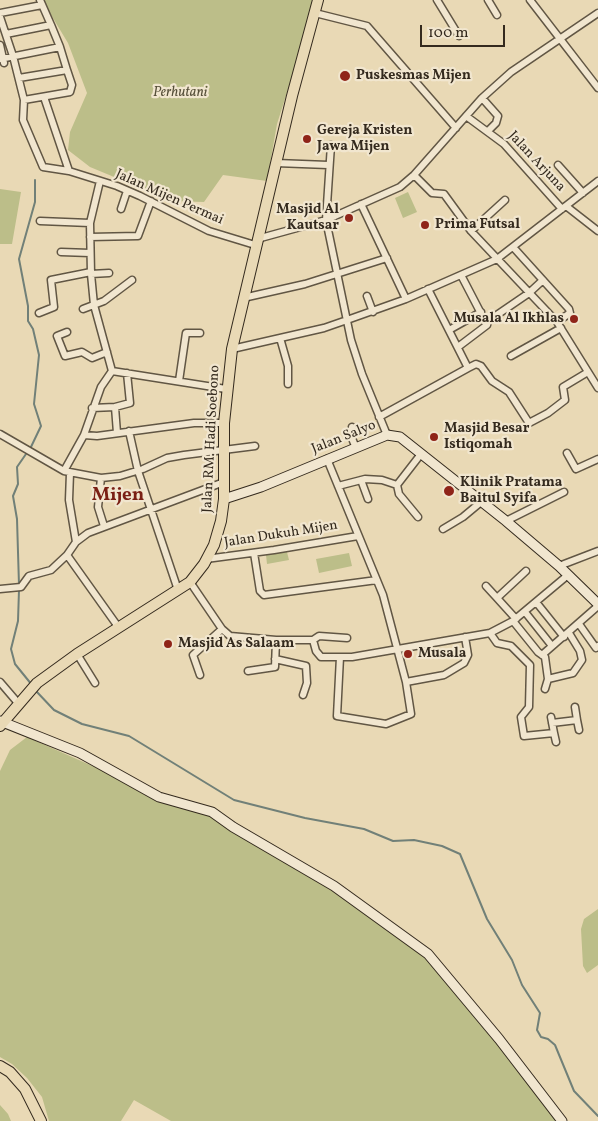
<!DOCTYPE html>
<style>
body{margin:0}
#map{position:relative;width:598px;height:1121px;overflow:hidden;background:#e9d9b5;font-family:Vollkorn,serif}
canvas{display:block}
.scale{position:absolute;left:420px;top:25px;width:85px;height:22px;box-sizing:border-box;border:2px solid #342a1e;border-top:0;padding-left:6px;font-size:15px;line-height:18px;white-space:nowrap;color:#342a1e;-webkit-text-stroke:4px #f1e6cf;paint-order:stroke}
</style>
<div id="map">
<canvas width="598" height="1121"></canvas>
<div class="scale">100 m</div>
</div>
<script>
const ctx = document.querySelector('canvas').getContext('2d');
ctx.lineJoin = 'round';
function paint(path, color) { ctx.fillStyle = color; ctx.fill(path, 'evenodd'); }
const shape = rows => new Path2D(rows.map(r => 'M' + r).join(''));
function stroke(path, color, width, dash) { ctx.strokeStyle = color; ctx.lineWidth = width; ctx.lineCap = dash ? 'butt' : 'round'; ctx.setLineDash(dash || []); ctx.stroke(path); }
function label(font, color, halo, rows, align = 'center') {
  ctx.font = font + ' Vollkorn,serif'; ctx.lineWidth = 4.5; ctx.setLineDash([]); ctx.textBaseline = 'middle'; ctx.strokeStyle = halo; ctx.fillStyle = color; for (const [text, x, y, turn = 0] of rows) {
    ctx.save(); ctx.translate(x, y); ctx.rotate((+turn || 0) * Math.PI / 180); ctx.textAlign = isNaN(turn) ? turn : align; if (halo) ctx.strokeText(text, 0, 0); ctx.fillText(text, 0, 0); ctx.restore();
  }
}
paint(shape([
 [42,0,312,0,309,23,277,124,267,181,223,175,204,202,172,201,90,167,68,150,70,132,87,93,68,43],
 [0,189,21,192,12,244,0,244],
 [408,192,417,212,403,218,395,198],
 [287,552,289,560,267,564,266,555],
 [349,553,352,566,319,573,316,559],
 [27,737,106,772,150,797,211,815,332,889,426,957,496,1041,558,1121,171,1121,134,1100,121,1121,49,1121,42,1097,27,1078,12,1064,0,1057,0,771,10,750],
 [598,909,598,965,587,973,583,966,581,929,584,919],
 [0,1105,8,1114,11,1121,0,1121]
]), '#bcbe89');
stroke(shape([
 [30,449,41,426,34,404,39,355,33,329,28,321,28,306,19,259,35,202,35,180],
 [19,585,17,519,13,496,18,484,17,467,26,454],
 [19,590,18,621,11,649,15,664,32,685],
 [36,691,54,710,82,724,129,736,234,800,305,818,364,829,393,841,414,840,442,846,460,854,487,919,512,960,522,985,540,1013,537,1030,541,1037,548,1039,555,1045,574,1091,598,1116]
]), '#718078', 2);
const street = shape([
 [437,0,459,36],
 [488,0,497,15],
 [530,0,598,88],
 [0,13,42,5],
 [315,13,367,26,456,128],
 [0,17,13,56,24,100,23,120,43,167,69,171,117,186,140,196,209,231,255,245],
 [6,34,51,25,40,0],
 [0,45,4,63],
 [0,59,60,47,51,25],
 [19,78,67,70,60,47],
 [44,97,69,171],
 [482,98,498,116,496,123,488,131],
 [24,100,70,92,72,85,67,70],
 [466,116,504,144,562,209],
 [331,145,326,220,351,340,362,374,387,435],
 [276,163,328,165],
 [558,165,583,193],
 [414,175,432,193,444,194,471,231,557,322,598,388],
 [100,181,90,223,91,274,94,305,112,371],
 [361,204,406,299],
 [566,206,598,231],
 [121,209,127,191],
 [40,221,90,223],
 [471,231,505,200],
 [90,237,138,236,151,201],
 [257,239,326,220,400,187,414,175,482,98,511,72,598,13],
 [513,247,569,309,570,313,557,322],
 [61,252,90,253],
 [91,274,109,273],
 [461,275,487,325],
 [367,296,373,312],
 [243,298,305,284,387,258],
 [83,309,104,301,132,280],
 [39,313,54,307,51,280,91,272],
 [449,330,481,312],
 [67,332,57,336,65,356,82,352,92,358,107,352],
 [280,338,288,366,288,384],
 [458,347,487,325,488,321,529,293,543,280],
 [232,349,324,328,347,320,406,299,497,259,598,181],
 [511,356,561,328],
 [468,368,476,364,481,366,492,381,509,392,529,423,548,413,565,400,563,387,588,372],
 [112,371,226,389],
 [179,381,186,333,200,333],
 [92,408,115,407],
 [379,417,468,368,428,289],
 [352,427,351,436,356,448],
 [129,431,138,471,178,590],
 [117,433,115,407,130,403,127,373],
 [0,434,64,471,101,478,120,476,143,469,167,458,184,455,255,446],
 [84,435,97,436,194,423,224,423],
 [567,453,576,469,598,459],
 [327,459,383,595,406,682,411,714,386,724,337,716,340,657],
 [64,471,84,435,101,387,112,371],
 [70,473,69,500,76,542],
 [101,478,98,507,104,526],
 [361,480,368,499],
 [338,486,365,479,382,480,397,485],
 [418,517,399,494,397,485,421,454],
 [506,521,564,492],
 [443,529,463,517,481,502],
 [254,553,260,591,264,595,377,580],
 [67,555,119,628],
 [206,559,274,550,358,536],
 [559,566,598,551],
 [190,582,222,629,230,636,276,640,313,640,316,651,321,657,352,657,490,633,513,621,568,575],
 [486,586,497,598],
 [0,589,21,587,29,576,51,570,67,555,76,542,88,533,224,482],
 [536,602,564,637],
 [525,612,552,646],
 [516,619,497,598,526,571],
 [513,621,538,652,545,657,548,679],
 [579,624,596,648,598,646],
 [490,633,497,643,511,646,530,665,529,707,521,717,524,736,554,733,551,717],
 [313,640,319,636,347,638],
 [77,654,95,683],
 [542,655,598,606],
 [275,659,306,666,307,683,303,695],
 [248,671,275,667,276,640],
 [200,675,193,655,222,629],
 [0,682,18,703],
 [406,682,444,675,464,663,468,655,465,637],
 [545,689,548,679,573,673,582,660,580,651,569,633],
 [577,720,579,730],
 [552,723,577,720,575,707],
 [554,733,556,742]
]);
const secondary = shape([
 [224,499,261,487,387,435,400,437,506,521,559,566,598,604],
 [0,721,80,753,159,797,212,812,233,827,334,886,428,954,499,1039,562,1121]
]);
const primary = shape([
 [0,726,37,683,77,654,190,582,204,564,214,545,221,521,224,499,224,423,232,349,292,96,318,0],
 [0,1066,10,1072,25,1089,41,1121]
]);
stroke(street, '#615644', 9);
stroke(secondary, '#342a1e', 11);
stroke(primary, '#342a1e', 12);
stroke(street, '#f1e6cf', 6);
stroke(secondary, '#f1e6cf', 9);
stroke(primary, '#e9d9b5', 10);
for (const [x, y, r, color] of [
 [345,76,6,"#8f2418"],
 [307,139,5,"#8f2418"],
 [349,218,5,"#8f2418"],
 [425,225,5,"#8f2418"],
 [574,319,5,"#8f2418"],
 [434,437,5,"#8f2418"],
 [449,491,6,"#8f2418"],
 [168,644,5,"#8f2418"],
 [408,654,5,"#8f2418"]
]) { const dot = new Path2D(); dot.arc(x, y, r, 0, 2 * Math.PI); ctx.fillStyle = color; ctx.fill(dot); stroke(dot, '#f1e6cf', 2); }
label('bold 14px', '#342a1e', '#f1e6cf', [
 ["Puskesmas Mijen",356,76],
 ["Gereja Kristen",317,131],
 ["Jawa Mijen",317,147],
 ["Masjid Al",339,210,"right"],
 ["Kautsar",339,226,"right"],
 ["Prima Futsal",435,225],
 ["Musala Al Ikhlas",564,319,"right"],
 ["Masjid Besar",444,429],
 ["Istiqomah",444,445],
 ["Klinik Pratama",460,483],
 ["Baitul Syifa",460,499],
 ["Masjid As Salaam",178,644],
 ["Musala",418,654]
], 'left');
label('italic 14px', '#564f39', '#f1e6cf', [
 ["Perhutani",180,93]
]);
label('14px', '#342a1e', '#f1e6cf', [
 ["Jalan Arjuna",536,162,47],
 ["Jalan Mijen Permai",169,198,24],
 ["Jalan Salyo",344,438,-22],
 ["Jalan RM. Hadi Soebono",212,439,-87],
 ["Jalan Dukuh Mijen",281,535,-9]
]);
label('bold 19px', '#7a1f14', '#f1e6cf', [
 ["Mijen",118,497]
]);
</script>
